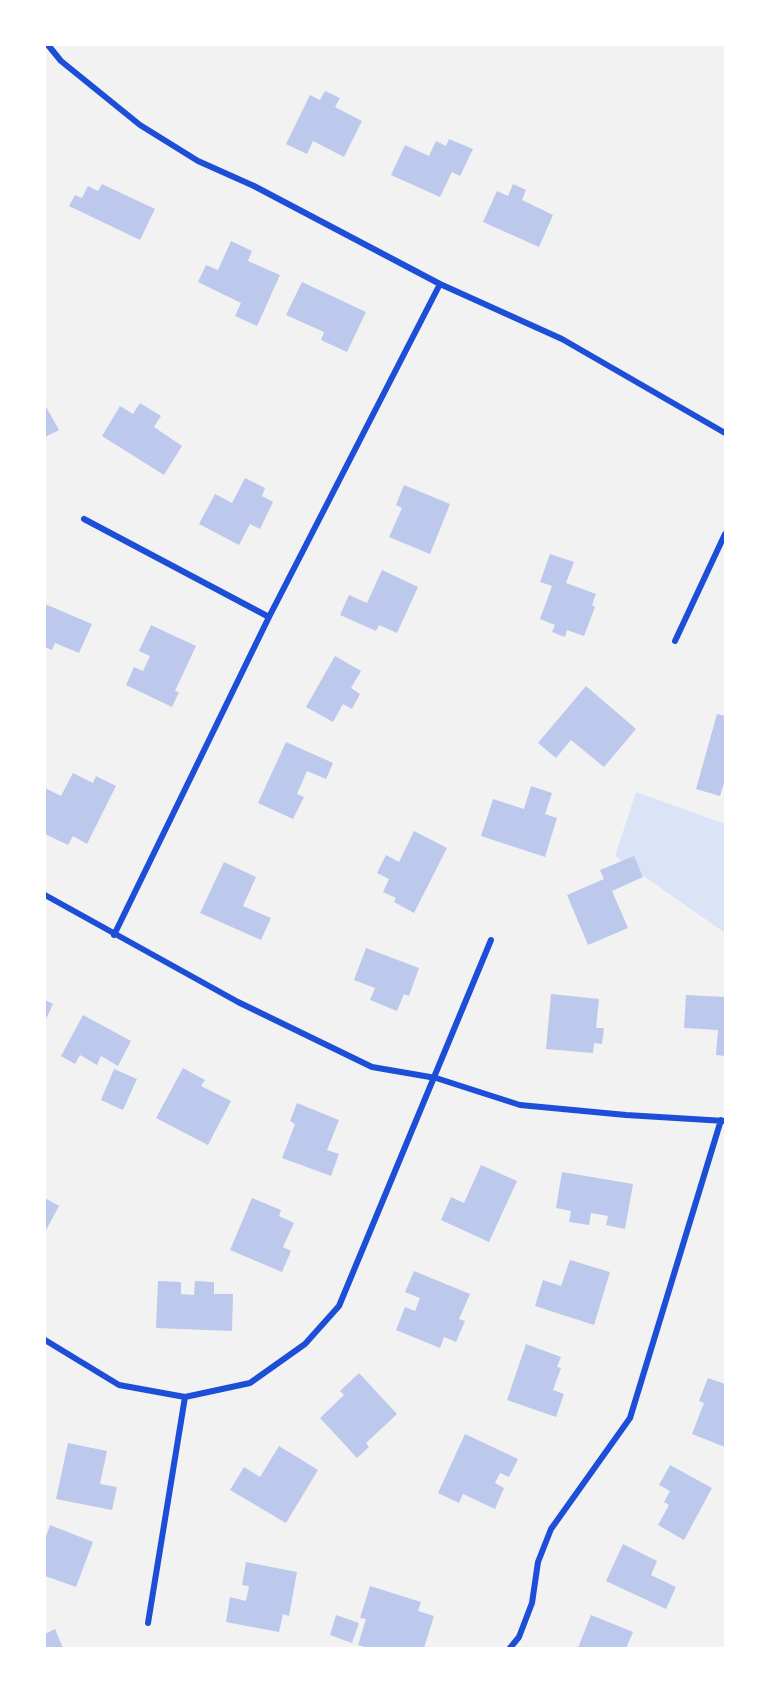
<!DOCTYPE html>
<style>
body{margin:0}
#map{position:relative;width:770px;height:1693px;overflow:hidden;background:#f2f2f2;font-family:Overpass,sans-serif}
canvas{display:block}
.frame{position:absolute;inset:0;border:46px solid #fff;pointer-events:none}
</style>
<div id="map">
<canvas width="770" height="1693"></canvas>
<div class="frame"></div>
</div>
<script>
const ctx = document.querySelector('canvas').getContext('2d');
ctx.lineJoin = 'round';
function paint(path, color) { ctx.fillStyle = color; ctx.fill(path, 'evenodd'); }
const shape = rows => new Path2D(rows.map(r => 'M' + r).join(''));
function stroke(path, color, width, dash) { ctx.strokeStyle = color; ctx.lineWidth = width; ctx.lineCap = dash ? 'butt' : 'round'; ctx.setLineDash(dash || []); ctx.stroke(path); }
paint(shape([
 [636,792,725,824,725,933,615,856]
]), '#dbe4f7');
paint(shape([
 [325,91,340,98,335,107,362,121,344,157,313,141,307,154,286,144,310,95,320,100],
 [449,139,473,149,460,176,452,172,440,197,391,175,405,145,429,156,436,141,446,146],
 [102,184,155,209,140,240,69,206,75,195,82,198,88,186,98,191],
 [513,184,526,190,522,200,553,215,539,247,483,222,497,191,508,196],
 [231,241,252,251,248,261,280,275,257,326,235,316,241,303,198,282,206,265,218,270],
 [302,282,366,312,347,352,321,340,324,332,286,315],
 [140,403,161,416,154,427,182,446,164,475,102,436,120,406,133,414],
 [45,405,59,430,45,437],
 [245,478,265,488,262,496,273,502,260,529,250,524,239,545,199,524,215,494,232,503],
 [404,485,450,504,430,554,389,537,402,508,396,505],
 [550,554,574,562,566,583,596,594,592,605,595,607,584,636,567,630,565,637,552,632,555,625,540,619,552,586,540,582],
 [382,570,418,587,397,633,379,625,376,631,340,615,349,595,367,603],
 [45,604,92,624,79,653,55,643,52,650,45,647],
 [151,625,196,646,175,691,179,692,172,707,126,685,134,667,143,671,150,656,139,651],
 [335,656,361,671,351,688,360,694,352,709,343,704,333,722,306,707],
 [586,686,636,729,604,767,571,740,556,758,538,743],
 [717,714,725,716,725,780,720,796,696,789],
 [286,742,333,763,326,779,307,771,297,794,304,797,293,819,258,803],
 [73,773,93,783,96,776,116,786,87,844,73,836,68,845,45,834,45,788,61,796],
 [531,786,552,793,545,814,557,818,545,857,481,836,493,799,524,809],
 [414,831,447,848,414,913,394,902,396,898,383,892,389,879,377,873,386,855,399,862],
 [634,856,643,877,612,891,628,928,588,945,567,895,604,879,600,870],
 [224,862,256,877,243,906,271,918,261,940,200,913],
 [366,948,419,968,409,996,404,994,397,1011,370,1000,375,988,354,980],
 [551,994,599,999,596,1028,604,1028,602,1044,594,1043,593,1053,546,1049],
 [686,995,725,997,725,1056,716,1055,718,1030,684,1028],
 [45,1000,53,1004,45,1021],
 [83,1015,131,1041,118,1066,101,1056,97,1065,80,1055,75,1064,61,1056],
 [183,1068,205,1080,201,1086,231,1101,208,1145,156,1118],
 [114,1069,137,1079,123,1110,101,1100],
 [297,1103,339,1120,327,1150,339,1154,331,1176,282,1158,295,1124,290,1121],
 [481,1165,517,1181,489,1242,441,1220,451,1197,464,1203],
 [562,1172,633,1184,625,1229,606,1225,608,1216,591,1213,589,1225,569,1222,571,1211,556,1208],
 [45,1198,59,1206,45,1232],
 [252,1198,281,1210,279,1216,294,1223,283,1247,291,1251,282,1272,230,1250],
 [570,1260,610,1272,594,1325,535,1306,543,1280,561,1286],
 [414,1271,470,1294,459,1319,465,1321,456,1342,444,1337,440,1348,396,1330,405,1307,415,1311,420,1298,405,1292],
 [158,1281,181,1282,181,1294,194,1295,195,1281,214,1282,214,1294,233,1294,232,1331,156,1328],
 [526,1344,561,1357,557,1367,561,1368,553,1390,564,1394,556,1417,507,1400],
 [359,1373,397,1414,366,1443,369,1447,357,1458,320,1418,344,1395,340,1391],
 [708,1378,725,1384,725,1447,692,1434,704,1403,699,1401],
 [465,1434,518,1459,509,1477,500,1473,495,1483,504,1488,495,1509,463,1494,459,1503,438,1493],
 [68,1443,107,1451,100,1484,117,1487,112,1510,56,1499],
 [279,1446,318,1470,286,1523,230,1490,244,1467,260,1477],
 [670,1465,712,1488,684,1540,658,1525,669,1505,664,1502,670,1491,659,1485],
 [50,1525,93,1542,76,1587,45,1576,45,1539],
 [623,1544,657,1561,651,1575,676,1587,666,1609,606,1581],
 [246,1562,297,1572,289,1616,283,1614,279,1632,226,1622,230,1597,246,1601,249,1586,242,1585],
 [370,1586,421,1602,418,1611,434,1616,424,1648,368,1648,358,1645,366,1619,360,1618],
 [336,1615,359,1623,352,1643,330,1635],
 [591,1615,633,1632,626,1648,578,1648],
 [55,1629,63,1648,45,1648,45,1634]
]), '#bdc9ec');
stroke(shape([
 [48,45,61,61,140,125,198,161,254,186,440,284,562,339,725,433],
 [84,519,269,617],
 [675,641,725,534],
 [45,895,238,1002,372,1067,436,1078,520,1105,626,1115,725,1121],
 [114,935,269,617,440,284],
 [45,1340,119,1385,185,1397,250,1383,305,1344,339,1306,491,940],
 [148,1623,185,1397],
 [510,1648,519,1637,532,1603,538,1562,551,1529,630,1418,721,1120]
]), '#1d4ed8', 6);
</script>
